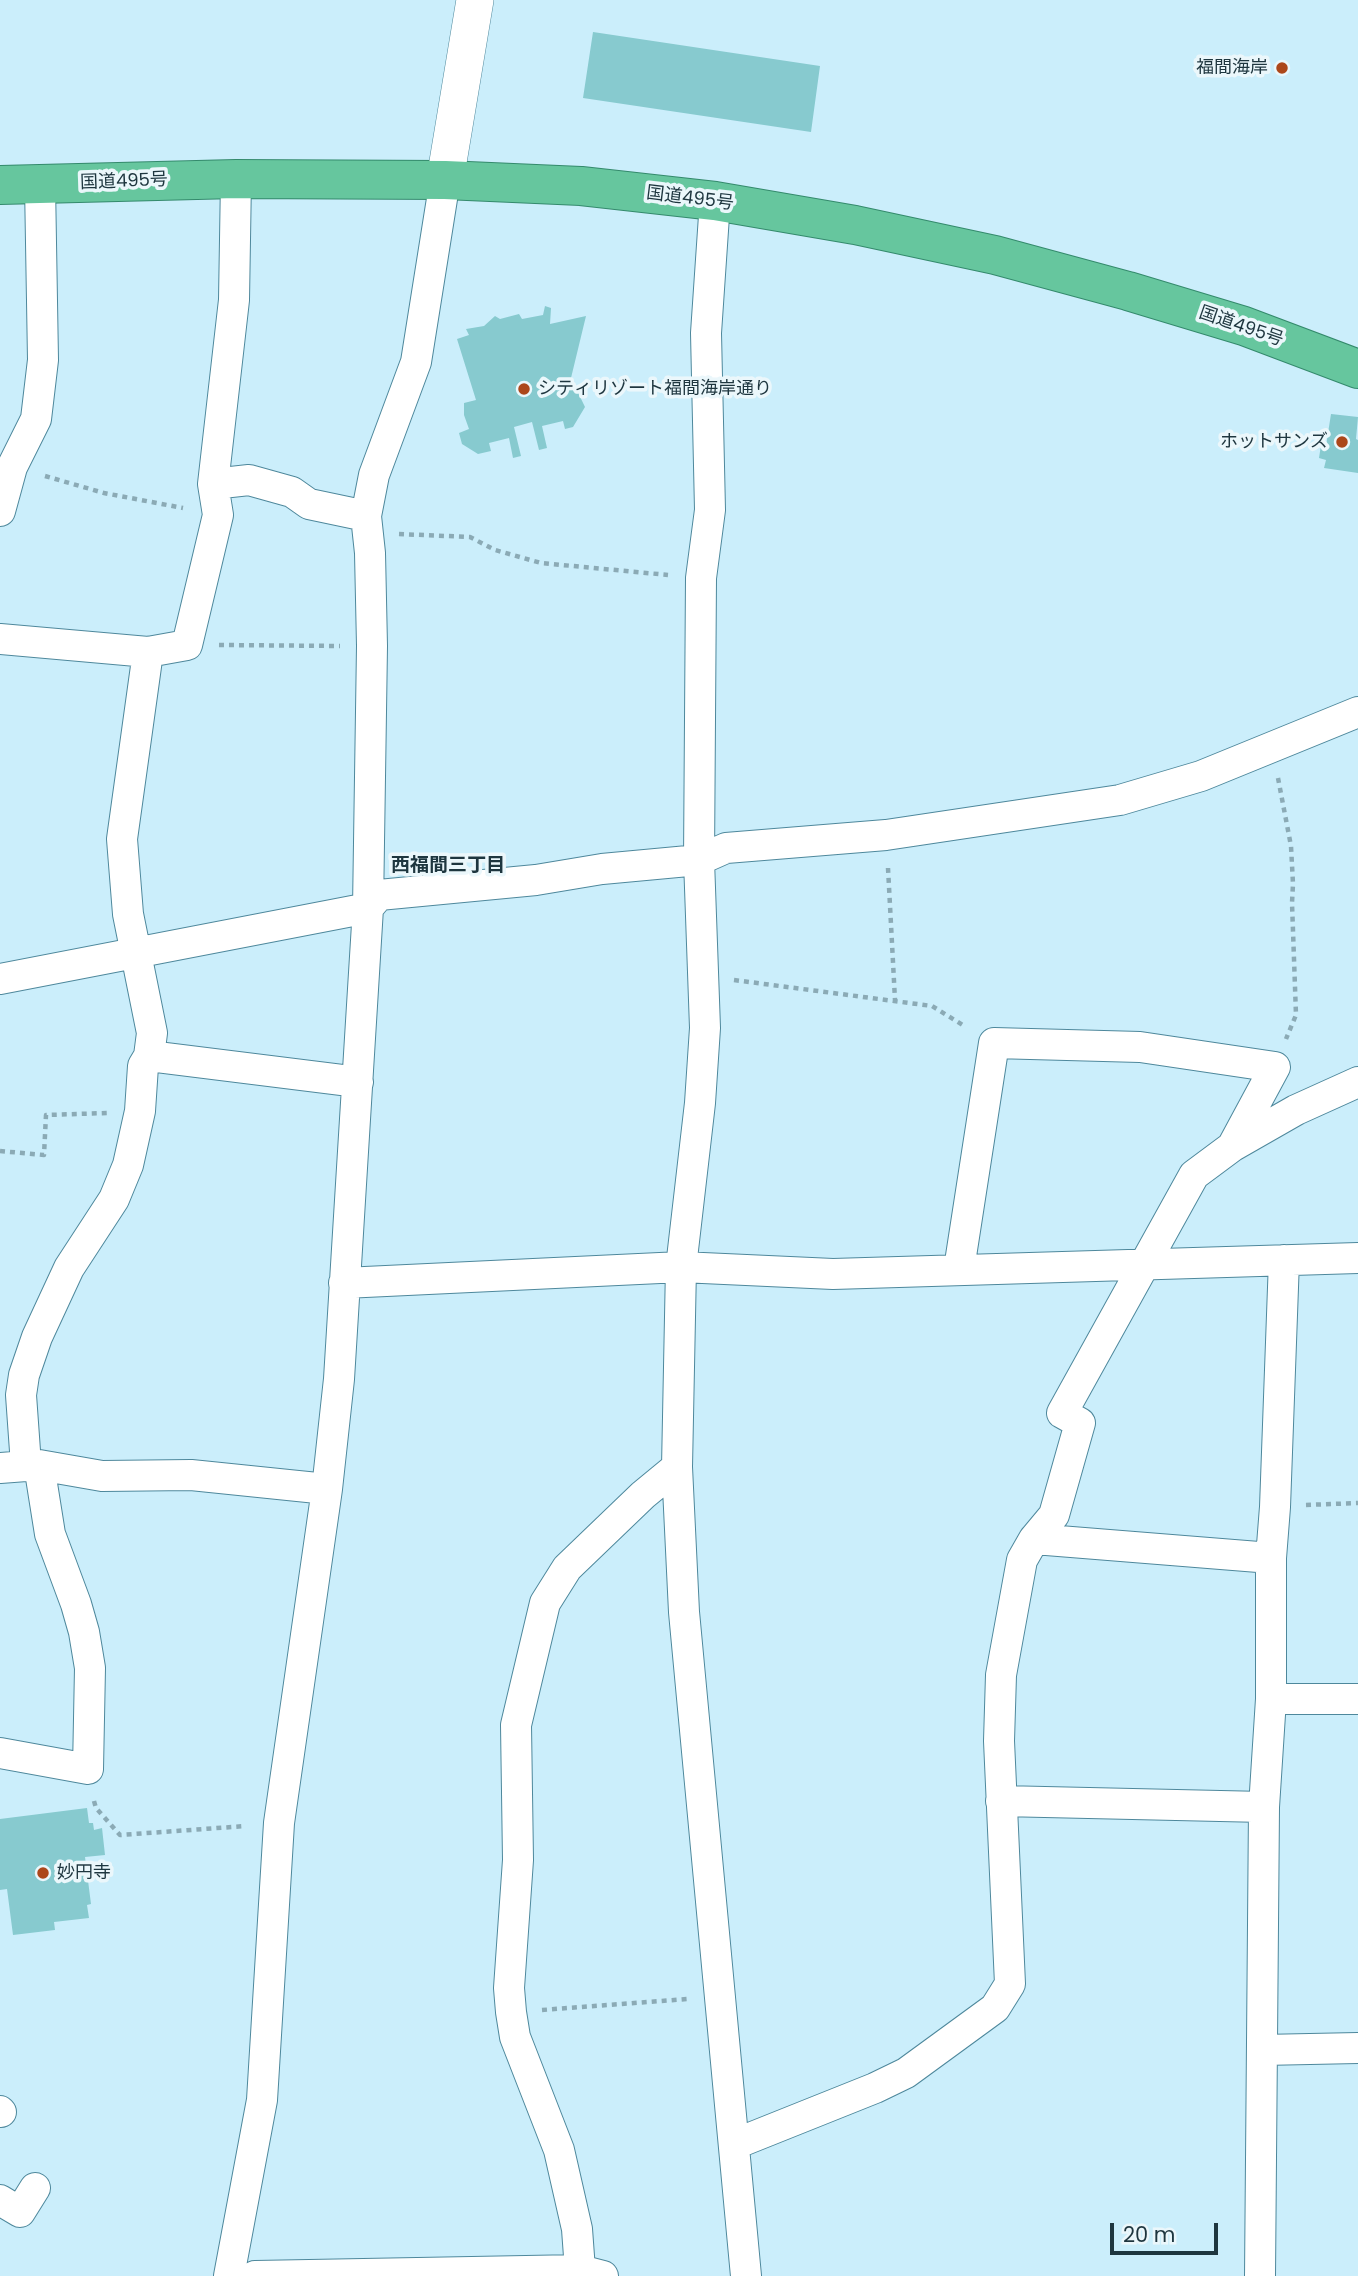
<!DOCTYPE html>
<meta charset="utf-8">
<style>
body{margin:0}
#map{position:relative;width:1358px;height:2276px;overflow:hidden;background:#cbeefb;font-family:Poppins,sans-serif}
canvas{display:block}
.scale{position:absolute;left:1110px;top:2223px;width:108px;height:32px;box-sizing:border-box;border:4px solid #1e363f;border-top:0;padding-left:9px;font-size:21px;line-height:24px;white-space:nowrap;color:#1e363f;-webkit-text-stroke:5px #ebf7fb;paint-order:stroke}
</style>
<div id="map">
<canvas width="1358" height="2276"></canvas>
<div class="scale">20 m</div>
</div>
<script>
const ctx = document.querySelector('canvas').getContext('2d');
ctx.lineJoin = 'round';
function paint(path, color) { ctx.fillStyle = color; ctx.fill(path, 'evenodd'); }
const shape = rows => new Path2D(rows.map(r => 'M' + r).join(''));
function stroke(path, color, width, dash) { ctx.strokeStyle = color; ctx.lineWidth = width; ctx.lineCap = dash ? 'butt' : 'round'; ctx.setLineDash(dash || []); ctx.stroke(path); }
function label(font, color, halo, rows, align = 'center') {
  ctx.font = font + ' Poppins,"Noto Sans JP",sans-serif'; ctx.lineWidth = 7; ctx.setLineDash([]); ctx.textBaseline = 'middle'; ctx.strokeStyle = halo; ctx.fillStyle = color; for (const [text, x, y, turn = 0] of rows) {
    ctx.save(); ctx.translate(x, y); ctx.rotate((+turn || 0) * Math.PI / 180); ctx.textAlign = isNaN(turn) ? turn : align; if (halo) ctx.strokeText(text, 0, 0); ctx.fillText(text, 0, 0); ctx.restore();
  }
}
paint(shape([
 [593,32,820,66,811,132,583,98],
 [545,306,551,308,550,324,586,316,571,378,585,407,573,427,565,429,563,421,542,426,547,448,539,450,532,422,514,427,521,456,513,458,509,438,489,443,491,451,478,454,462,444,459,433,469,429,464,415,464,403,476,400,457,339,469,335,466,329,484,326,495,316,500,319,519,314,522,319,543,315],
 [1331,414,1358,417,1356,439,1358,440,1358,473,1324,468,1326,460,1319,458,1321,445,1326,446],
 [87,1808,89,1823,93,1823,94,1830,102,1828,105,1855,85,1857,91,1904,87,1905,89,1918,54,1922,55,1930,13,1935,7,1889,0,1890,0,1819]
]), '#87cacf');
const minor = shape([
 [715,201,706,333,710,510,701,578,699,860,705,1028,700,1103,681,1267,677,1467,684,1612,746,2276],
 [213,484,249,480,292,492,309,504,366,516],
 [0,511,12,467,36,419,43,360,40,184],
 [0,639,148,652,187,645,218,515,213,484,234,300,236,179],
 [148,652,122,839,128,914,152,1033,149,1056,358,1082],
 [0,979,368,908,379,895,536,880,602,869,699,860,726,848,886,835,1120,800,1201,776,1358,712],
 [959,1269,994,1043,1140,1047,1275,1067,1233,1145],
 [344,1283,681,1267,833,1274,1358,1258],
 [26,1465,21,1395,24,1375,37,1337,69,1268,114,1199,128,1165,140,1111,143,1066,149,1056],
 [0,1468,39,1465,102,1476,191,1475,327,1489],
 [1034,1539,1054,1515,1080,1423,1062,1413,1194,1175,1233,1146,1296,1110,1358,1082],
 [1271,1699,1358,1699],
 [0,1753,88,1769,90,1668,84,1632,76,1604,50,1534,39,1465],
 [1001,1801,1264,1807],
 [1262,2050,1358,2048],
 [0,2111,1,2112],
 [735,2144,875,2088,906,2073,995,2008,1010,1984,999,1741,1001,1675,1022,1560,1034,1539,1271,1558],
 [0,2200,20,2212,35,2188],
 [580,2270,577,2229,559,2150,515,2037,511,2012,509,1988,518,1860,516,1725,545,1603,567,1568,643,1495,677,1467],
 [229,2276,262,2100,279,1823,327,1489,339,1379,368,908,372,646,370,553,366,516,374,475,416,362,445,180],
 [255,2276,580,2270,603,2276],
 [1260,2276,1264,1807,1271,1699,1271,1558,1275,1507,1284,1260]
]);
const tertiary = shape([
 [445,180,475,0]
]);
const trunk = shape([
 [0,185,236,179,445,180,581,186,715,201,855,225,995,255,1128,291,1244,326,1358,369]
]);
stroke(minor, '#4e889c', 32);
stroke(tertiary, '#4e889c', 38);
stroke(trunk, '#348a6c', 40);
stroke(shape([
 [45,476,104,493,183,508],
 [399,534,470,537,495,550,541,563,668,575],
 [219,645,340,646],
 [1278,778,1291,846,1293,884,1292,903,1296,1015,1286,1039],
 [888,868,895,1000],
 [734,980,932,1006,966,1027],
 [0,1151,44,1155,46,1115,108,1113],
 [1306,1505,1358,1503],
 [94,1801,96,1808,120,1835,246,1826],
 [542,2010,687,1999]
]), '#8baab5', 4.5, [5, 5]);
stroke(minor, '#fff', 30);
stroke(tertiary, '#fff', 37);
stroke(trunk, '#66c69e', 38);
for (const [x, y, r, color] of [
 [1282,68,7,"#ac471a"],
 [524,389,7,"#ac471a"],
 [1342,442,7,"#ac471a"],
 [43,1873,7,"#ac471a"]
]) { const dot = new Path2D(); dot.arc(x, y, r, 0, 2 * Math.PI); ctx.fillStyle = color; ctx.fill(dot); stroke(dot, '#ebf7fb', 2.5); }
label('18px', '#1e363f', '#ebf7fb', [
 ["福間海岸",1268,68],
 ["シティリゾート福間海岸通り",538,389,"left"],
 ["ホットサンズ",1328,442],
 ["妙円寺",57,1873,"left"]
], 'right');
label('18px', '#1e363f', '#ebf7fb', [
 ["国道495号",124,182,-2],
 ["国道495号",690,199,7],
 ["国道495号",1241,327,19]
]);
label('bold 19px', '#1e363f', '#ebf7fb', [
 ["西福間三丁目",448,866]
]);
</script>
